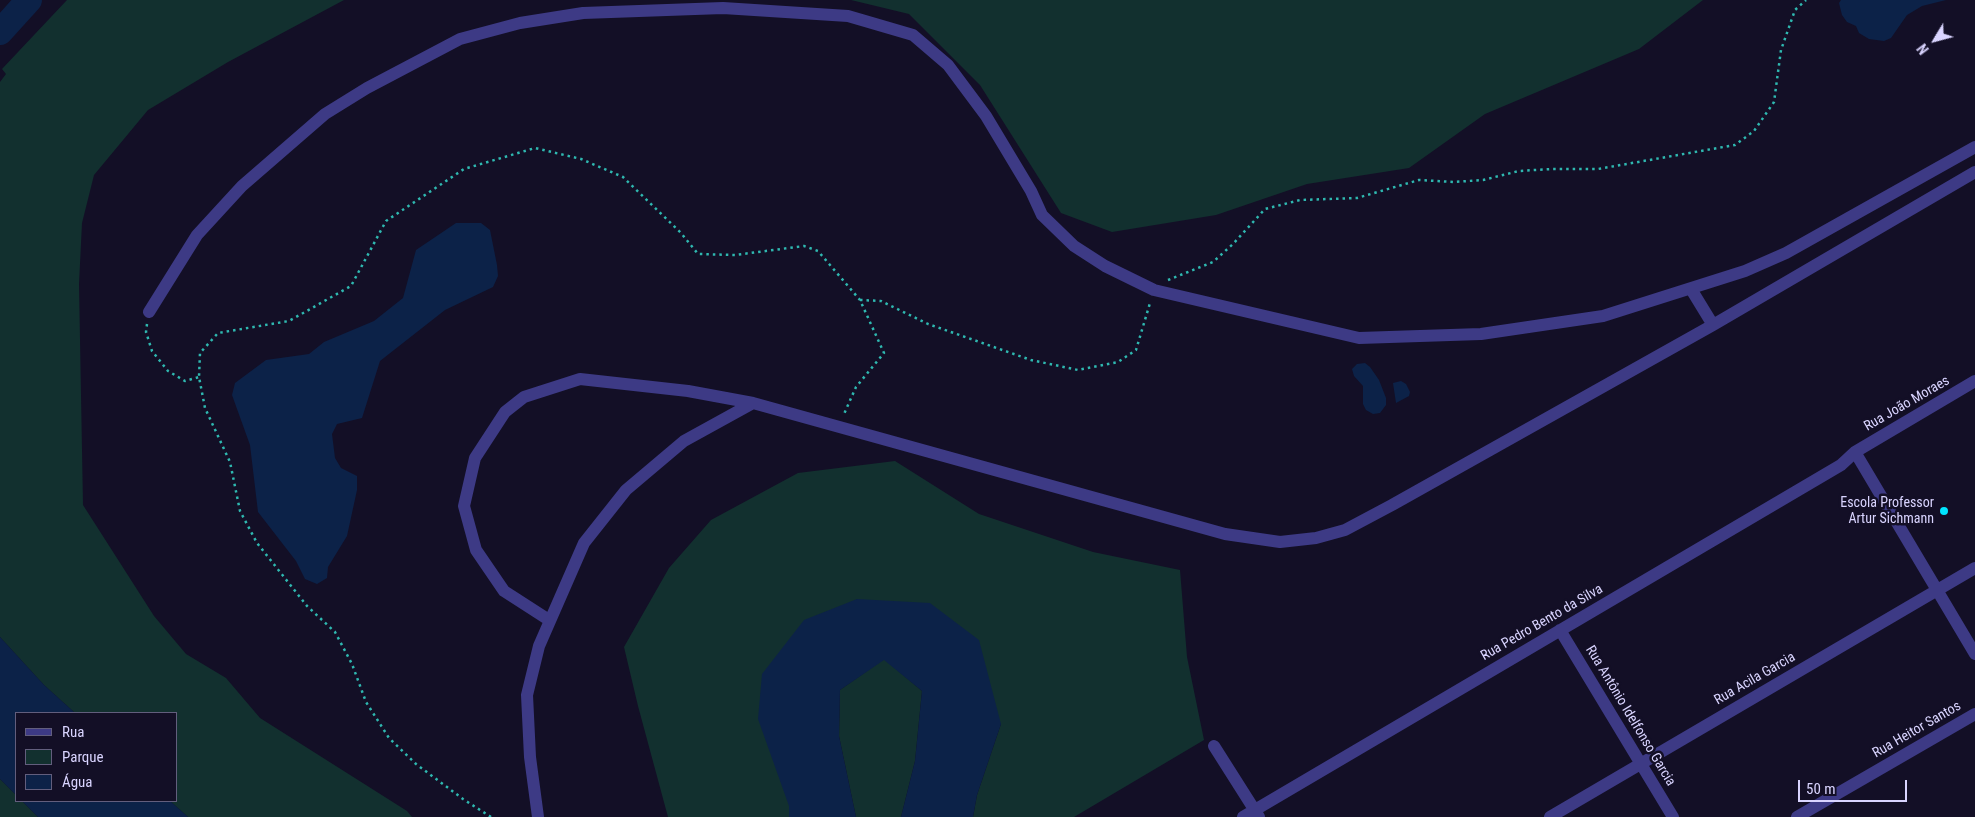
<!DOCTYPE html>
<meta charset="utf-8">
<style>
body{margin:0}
#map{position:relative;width:1975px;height:817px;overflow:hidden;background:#130f26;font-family:"Roboto Condensed",sans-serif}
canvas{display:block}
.legend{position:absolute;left:15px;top:712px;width:162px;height:90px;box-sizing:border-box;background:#130f26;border:1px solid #625e7d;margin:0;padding:6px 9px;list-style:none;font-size:15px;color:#d9d4ff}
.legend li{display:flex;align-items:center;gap:10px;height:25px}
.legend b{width:25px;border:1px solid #625e7d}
.north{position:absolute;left:1910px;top:15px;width:50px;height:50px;-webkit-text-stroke:4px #130f26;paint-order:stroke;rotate:233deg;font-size:14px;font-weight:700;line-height:20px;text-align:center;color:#d9d4ff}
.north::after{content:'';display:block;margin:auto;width:18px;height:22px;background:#d9d4ff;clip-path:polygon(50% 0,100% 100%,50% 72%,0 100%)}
.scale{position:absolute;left:1798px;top:780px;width:109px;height:22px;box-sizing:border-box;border:2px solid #d9d4ff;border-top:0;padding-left:6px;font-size:15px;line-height:18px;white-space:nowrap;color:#d9d4ff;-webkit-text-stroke:4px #130f26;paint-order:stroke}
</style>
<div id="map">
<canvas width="1975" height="817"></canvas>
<ul class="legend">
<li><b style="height:6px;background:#3d3a85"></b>Rua</li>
<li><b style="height:14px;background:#12302f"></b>Parque</li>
<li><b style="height:14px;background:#0c2248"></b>Água</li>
</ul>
<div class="north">N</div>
<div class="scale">50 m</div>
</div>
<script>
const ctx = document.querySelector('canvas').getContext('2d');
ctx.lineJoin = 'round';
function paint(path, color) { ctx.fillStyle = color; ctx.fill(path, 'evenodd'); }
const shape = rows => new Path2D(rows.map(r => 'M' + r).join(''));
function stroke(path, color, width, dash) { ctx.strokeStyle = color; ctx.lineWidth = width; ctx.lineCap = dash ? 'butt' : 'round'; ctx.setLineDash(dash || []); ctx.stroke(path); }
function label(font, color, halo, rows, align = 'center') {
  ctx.font = font + ' "Roboto Condensed",sans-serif'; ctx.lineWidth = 5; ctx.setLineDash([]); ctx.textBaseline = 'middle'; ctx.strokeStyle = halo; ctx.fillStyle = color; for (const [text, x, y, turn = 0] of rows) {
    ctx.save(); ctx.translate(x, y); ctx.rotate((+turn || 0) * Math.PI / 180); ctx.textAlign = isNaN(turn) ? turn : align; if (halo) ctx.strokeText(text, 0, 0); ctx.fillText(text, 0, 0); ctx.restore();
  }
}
paint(shape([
 [67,0,344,0,228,62,148,110,94,175,82,223,79,284,83,505,154,616,186,654,226,678,260,718,407,811,412,817,188,817,170,801,176,801,176,713,75,713,44,685,0,637,0,82,6,74,2,69],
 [851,0,1703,0,1639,49,1485,114,1409,168,1307,184,1216,215,1112,232,1061,213,980,85,909,14],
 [895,461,979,514,1093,552,1180,570,1187,657,1204,740,1074,817,973,817,977,795,1001,724,857,599,789,806,789,817,668,817,638,706,624,647,669,568,711,520,798,473],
 [884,659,922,691,915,761,901,817,856,817,839,736,840,690],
 [0,779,16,795,16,801,22,801,38,817,0,817]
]), '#12302f');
paint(shape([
 [1841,0,1946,0,1922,6,1907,15,1891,38,1884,41,1869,39,1859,33,1856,26,1847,22,1842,15,1839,3],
 [456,223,481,223,490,230,497,265,498,276,493,287,445,310,380,361,362,418,337,424,332,434,335,458,341,468,357,476,357,490,347,536,328,567,327,578,317,584,305,579,296,561,258,512,250,445,232,395,235,383,266,360,309,354,324,342,374,321,403,298,416,250],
 [1365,363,1370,367,1379,380,1386,398,1386,405,1380,413,1373,414,1366,410,1363,404,1363,386,1354,376,1352,369,1357,364],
 [1401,381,1406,384,1410,392,1409,396,1396,403,1393,383],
 [857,599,930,603,979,640,1001,724,977,795,973,817,901,817,915,761,922,691,884,660,840,690,839,736,856,817,789,817,789,806,758,719,762,674,804,620],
 [0,637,44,685,75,713,16,713,16,795,0,779],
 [22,801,170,801,188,817,38,817]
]), '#0c2248');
stroke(shape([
 [0,32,29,0]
]), '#0c2248', 26);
stroke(shape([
 [1168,280,1213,262,1233,244,1265,209,1300,200,1357,198,1419,180,1453,182,1483,180,1519,171,1552,169,1598,169,1735,145,1754,131,1774,102,1781,50,1795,10,1806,0],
 [860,300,881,301,928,324,1031,360,1078,370,1118,362,1136,350,1150,303],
 [147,324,146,332,152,351,168,371,185,381,199,377],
 [491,817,463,799,416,764,389,738,366,702,352,664,335,632,307,606,257,543,240,511,230,462,205,408,199,377,200,353,218,333,289,321,351,286,386,221,464,169,535,148,581,159,623,177,681,233,698,254,735,255,804,246,818,251,860,300,884,353,856,387,844,414]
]), '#2fb8b0', 2.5, [2.5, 4]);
stroke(shape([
 [1691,289,1713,325],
 [149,312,197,235,242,186,325,114,367,88,460,39,520,23,583,13,723,8,848,16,913,35,948,65,986,116,1031,191,1042,215,1074,246,1105,266,1154,290,1359,338,1481,334,1603,316,1745,271,1786,253,1975,147],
 [1855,452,1975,654],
 [549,620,504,591,476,550,464,506,475,458,505,412,524,397,580,379,688,391,753,403,1225,534,1280,542,1316,538,1345,530,1392,505,1713,325,1975,172],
 [1560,630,1673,817],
 [1214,746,1259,817],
 [538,817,530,757,527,695,539,646,584,543,626,490,684,441,753,403],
 [1243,817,1841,465,1855,452,1975,381],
 [1550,817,1975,568],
 [1797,817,1975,714]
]), '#3d3a85', 12);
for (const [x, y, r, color] of [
 [1944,511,5,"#00e5ff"]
]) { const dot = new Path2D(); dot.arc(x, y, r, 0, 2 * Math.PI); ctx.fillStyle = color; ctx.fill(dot); stroke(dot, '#130f26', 2); }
label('14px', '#d9d4ff', '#130f26', [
 ["Rua João Moraes",1907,404,-30],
 ["Rua Pedro Bento da Silva",1542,623,-30],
 ["Rua Acila Garcia",1755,679,-30],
 ["Rua Antônio Idelfonso Garcia",1630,716,59],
 ["Rua Heitor Santos",1917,730,-30]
]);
label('14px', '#d9d4ff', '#130f26', [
 ["Escola Professor",1934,503],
 ["Artur Sichmann",1934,519]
], 'right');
</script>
